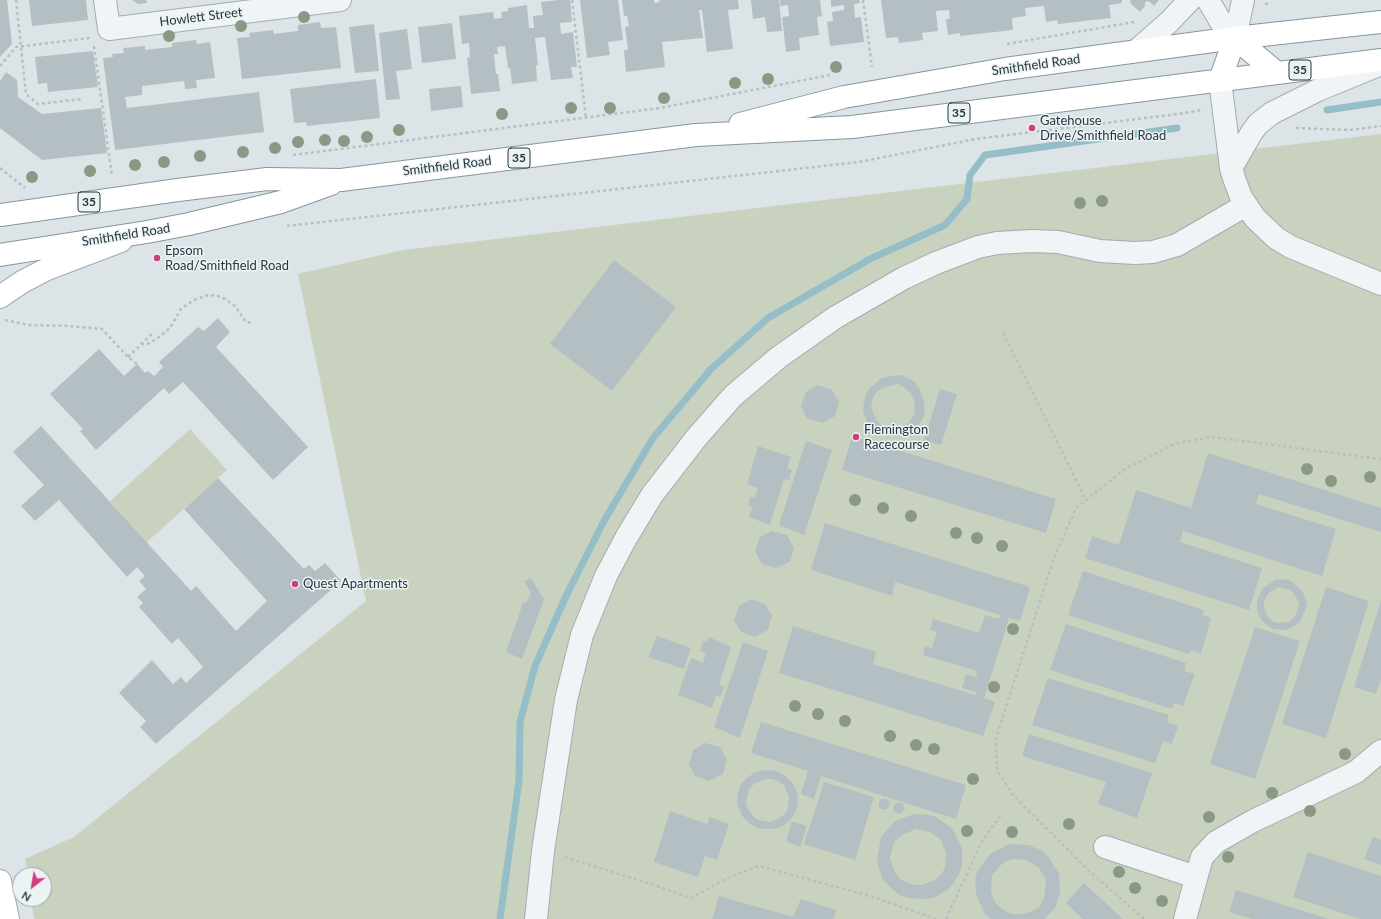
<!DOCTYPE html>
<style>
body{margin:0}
#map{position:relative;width:1381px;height:919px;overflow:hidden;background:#dde4e7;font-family:Lato,sans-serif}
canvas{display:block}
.north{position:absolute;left:12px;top:867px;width:40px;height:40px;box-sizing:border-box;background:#ecf3f5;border:1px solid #9da7ac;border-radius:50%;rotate:211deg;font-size:11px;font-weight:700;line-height:16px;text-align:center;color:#26363e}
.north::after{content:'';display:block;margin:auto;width:14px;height:18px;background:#d23d80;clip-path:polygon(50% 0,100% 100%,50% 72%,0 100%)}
</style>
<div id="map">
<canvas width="1381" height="919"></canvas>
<div class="north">N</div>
</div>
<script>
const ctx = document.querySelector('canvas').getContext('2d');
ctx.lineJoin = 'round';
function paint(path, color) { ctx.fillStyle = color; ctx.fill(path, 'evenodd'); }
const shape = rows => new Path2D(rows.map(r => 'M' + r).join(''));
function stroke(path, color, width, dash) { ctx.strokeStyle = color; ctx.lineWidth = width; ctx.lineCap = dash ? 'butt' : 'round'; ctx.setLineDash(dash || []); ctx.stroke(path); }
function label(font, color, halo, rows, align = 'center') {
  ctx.font = font + ' Lato,sans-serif'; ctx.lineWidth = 3; ctx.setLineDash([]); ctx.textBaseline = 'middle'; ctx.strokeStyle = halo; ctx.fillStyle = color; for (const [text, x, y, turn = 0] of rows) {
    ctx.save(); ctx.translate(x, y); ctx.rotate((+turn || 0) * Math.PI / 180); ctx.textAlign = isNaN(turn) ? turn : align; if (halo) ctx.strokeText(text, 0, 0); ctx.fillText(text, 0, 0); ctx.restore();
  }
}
paint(shape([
 [1381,134,1381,919,34,919,31,899,44,899,44,875,28,875,25,859,74,837,366,601,298,274,403,250],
 [190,429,227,470,146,543,110,501]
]), '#c9d2be');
stroke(shape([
 [1327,110,1381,102],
 [500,919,519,781,520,722,535,666,566,596,604,521,653,438,711,369,768,318,870,259,945,225,967,199,970,175,985,155,1177,128]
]), '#96bec9', 7);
paint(shape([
 [0,0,7,0,12,44,0,57],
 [29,0,86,0,88,20,32,26],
 [132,0,146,0,147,3,138,4],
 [559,0,570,0,572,22,560,23,561,34,573,32,577,67,571,67,573,78,551,80,545,37,535,38,538,65,536,65,537,81,512,84,510,68,508,68,505,46,497,47,498,54,494,54,496,74,498,74,500,91,471,94,467,58,470,57,469,43,462,44,459,16,493,12,494,19,502,18,501,12,508,11,508,8,527,5,529,28,534,28,533,16,543,15,541,2],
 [580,0,618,0,623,40,608,42,610,55,587,58],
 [622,0,654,0,654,3,660,2,659,0,738,0,739,9,728,10,733,49,707,52,702,10,699,10,703,38,662,42,665,67,626,72,624,50,628,50,625,27,629,26,627,16,624,16],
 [751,0,779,0,782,31,767,32,765,17,753,19],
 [780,0,820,0,822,16,817,17,819,35,799,38,800,50,786,52,782,17,789,16,788,5,780,6],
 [831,0,859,0,860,3,854,4,855,18,861,17,864,42,830,46,827,22,833,21,832,12,844,10,844,5,831,7],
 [881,0,1122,0,1122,3,1109,5,1111,18,1058,24,1057,20,1046,22,1044,6,1025,8,1026,16,1012,18,1013,30,960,36,960,33,948,35,946,19,950,19,949,10,936,11,938,31,922,33,923,40,899,43,898,37,886,38],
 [1130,0,1159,0,1154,6,1149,1,1145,2,1145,6,1140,12,1131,4],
 [320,22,321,28,336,27,341,68,242,79,237,38,250,37,249,33,273,30,274,34,298,31,298,25],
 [452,23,456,59,422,63,418,27],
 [374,24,379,71,355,73,349,27],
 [407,29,412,69,396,71,400,99,386,100,379,33],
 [196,40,197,44,210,42,215,78,196,80,197,88,185,89,184,81,142,86,142,95,125,97,127,108,259,92,264,132,115,150,103,58,113,57,112,54,124,53,123,48,145,46,145,50,172,47,172,43],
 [93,51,98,87,48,92,47,83,38,84,35,57],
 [6,72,17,80,18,97,42,114,101,108,107,153,42,160,0,128,0,81],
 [376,79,380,118,307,126,306,122,294,123,290,89],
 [461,86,463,107,431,111,429,89],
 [614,260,676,307,612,391,550,344],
 [218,318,230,332,216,347,308,447,273,480,183,382,169,394,164,388,96,450,80,431,83,429,50,394,99,349,124,376,137,364,145,373,148,371,154,376,163,367,159,362,198,327,204,331],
 [901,375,914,381,920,390,924,402,925,414,919,425,910,432,899,436,888,436,874,431,867,422,863,412,864,400,868,390,880,379,890,376],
 [898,384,905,388,910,393,914,400,915,413,907,425,900,428,889,428,881,425,876,420,871,408,872,402,874,395,879,390,885,387],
 [818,385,832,390,839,402,835,416,822,423,807,418,801,406,806,392],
 [940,389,957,394,941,445,924,440],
 [41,426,191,591,196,586,236,631,267,601,184,509,218,478,304,569,309,565,315,571,325,563,341,581,156,744,140,727,146,721,119,693,152,660,173,684,181,677,186,683,203,667,178,638,172,644,139,607,143,603,137,597,146,589,139,581,145,576,137,567,127,577,59,500,35,521,21,506,44,485,13,452],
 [852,436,1056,499,1046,533,842,470],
 [806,441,832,450,804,535,779,525],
 [758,446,791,457,787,468,792,470,789,480,784,479,770,525,749,517,753,507,748,505,750,497,755,498,758,488,747,484],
 [1208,453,1381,508,1381,532,1259,494,1256,504,1336,529,1322,576,1183,531,1180,542,1262,568,1249,610,1085,558,1092,536,1119,545,1136,490,1191,508],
 [825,523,1030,587,1020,621,1009,618,984,698,995,702,983,736,779,673,793,626,876,652,873,664,975,695,976,692,962,688,966,674,976,677,977,671,923,655,925,646,932,648,937,632,930,630,933,619,979,633,985,615,999,619,1000,615,895,582,892,596,811,570],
 [772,531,787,535,794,548,790,562,776,568,762,564,755,551,760,537],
 [1083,571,1204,610,1202,615,1211,618,1201,654,1192,650,1189,654,1068,615],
 [531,578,544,599,522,659,506,652,523,603,526,603,531,593,524,581],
 [1277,579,1289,580,1296,585,1303,593,1307,602,1305,611,1301,620,1294,626,1286,630,1274,629,1266,625,1260,618,1257,609,1257,601,1263,588],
 [1278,587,1290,590,1294,594,1299,604,1296,615,1289,622,1277,623,1272,621,1268,617,1264,608,1264,603,1266,597,1269,593],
 [1326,587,1369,601,1326,738,1282,724],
 [751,599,765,604,772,616,768,630,755,637,741,632,734,620,739,606],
 [1381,601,1381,679,1376,694,1354,687],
 [1066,624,1186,663,1184,671,1195,674,1183,706,1174,703,1172,709,1050,670],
 [1255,627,1300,641,1255,779,1210,764],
 [657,636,691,648,684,669,648,657],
 [709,637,731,647,719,685,724,687,720,697,716,696,712,708,678,695,691,658,703,663,706,653,700,651,703,641,706,642],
 [743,642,768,651,740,738,714,727],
 [1048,678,1169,715,1167,722,1178,726,1172,744,1163,741,1155,763,1032,725],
 [761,722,966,785,956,819,821,776,814,799,801,794,808,771,751,753],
 [1029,734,1152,773,1137,818,1098,804,1106,782,1022,756],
 [705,743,720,747,727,760,723,774,709,781,695,776,689,764,693,750],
 [765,770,777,771,786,776,794,785,798,796,797,807,793,817,785,825,775,829,760,829,750,824,742,816,737,804,738,793,741,784,746,779,755,772],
 [765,779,772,779,778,781,784,785,789,797,787,811,783,816,771,822,763,821,756,819,748,809,746,802,749,789,754,784],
 [824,782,874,797,855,860,804,844],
 '878.5 804a5.5 5.5 0 1 1 11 0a5.5 5.5 0 1 1-11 0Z',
 '893.5 808a5.5 5.5 0 1 1 11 0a5.5 5.5 0 1 1-11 0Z',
 [670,811,707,824,710,817,729,824,717,860,705,856,698,877,654,862],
 [914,814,929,815,936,817,953,829,962,849,962,863,960,872,953,884,946,891,933,898,925,899,909,898,899,895,883,880,878,866,877,858,881,837,895,821],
 [916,829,930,832,941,840,946,853,945,868,942,873,935,880,922,885,915,885,906,882,900,879,894,871,890,857,893,845,896,840,904,834],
 [792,821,807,826,800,847,786,841],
 [1373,837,1381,840,1381,865,1364,859],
 [1009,844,1029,845,1042,851,1048,856,1059,874,1060,894,1055,908,1045,919,991,919,985,914,976,895,975,880,977,872,990,854],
 [1013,859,1026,860,1038,867,1045,878,1046,883,1044,898,1039,907,1034,910,1025,914,1012,914,1005,911,997,905,993,899,991,890,992,876,1000,866,1004,862],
 [1308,852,1381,876,1381,919,1360,919,1293,897],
 [1084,883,1123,919,1083,919,1066,903],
 [1236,890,1329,919,1252,919,1229,912],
 [719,896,793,917,801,899,836,910,833,919,712,919]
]), '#b4bfc4');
const minor = shape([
 [105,0,109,29,340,0],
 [1208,0,1225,29,1235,38,1243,0],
 [1136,51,1169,22,1190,0],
 [1220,80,1231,168,1234,178,1241,197,1255,218,1276,238,1291,247,1381,284],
 [1231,168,1252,132,1258,124,1272,113,1318,90,1381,64],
 [1105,847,1196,877],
 [536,919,543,851,566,700,582,635,606,576,626,538,652,495,697,437,733,396,779,357,836,317,904,278,936,263,978,247,997,243,1032,241,1058,242,1100,251,1135,253,1153,252,1177,245,1246,205],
 [1185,919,1202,857,1216,842,1253,821,1356,772,1381,751]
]);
const major = shape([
 [0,297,22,282,47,269,121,241],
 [0,881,8,919]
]);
const highway = shape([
 [1235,38,1277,73],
 [1220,80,1235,38],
 [740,124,844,97,1005,69,1235,38,1381,22],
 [0,215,178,190,267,179,341,180,696,135,852,127,1381,60],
 [0,255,147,232,189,224,281,202,331,184]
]);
stroke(minor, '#a2acb1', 24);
stroke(major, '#9cacb4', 24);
stroke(highway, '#84969e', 24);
stroke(shape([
 [16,0,26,94,38,104,82,99],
 [572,0,586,118],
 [863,0,872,67],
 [1265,4,1271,3],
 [1007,44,1134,22],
 [94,46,112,176],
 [0,66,16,47,90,38],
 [1296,128,1349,130,1381,126],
 [293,155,660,108,830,75],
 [0,168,25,188],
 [287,226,859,162,976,139,1178,114,1202,110],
 [5,320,28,325,67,326,102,329,128,357,137,364],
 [1003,333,1086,500],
 [141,344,148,344,155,340,170,328,181,309,194,300,208,295,218,296,225,299,235,306,246,322,253,323],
 [128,357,154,332],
 [565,857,660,887,691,898,725,879,759,866,870,896,936,919],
 [946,919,982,841,1001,815],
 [1144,919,1089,871,1013,795,997,770,996,738,1054,558,1076,508,1125,469,1177,443,1211,437,1381,459]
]), '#b7bfc2', 2.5, [3, 3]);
stroke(minor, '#f0f4f6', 22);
stroke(major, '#fff', 22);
stroke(highway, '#fff', 22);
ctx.fillStyle = '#8a9984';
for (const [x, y] of [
 [304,17],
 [241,26],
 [169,36],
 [836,67],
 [768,79],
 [735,83],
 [664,98],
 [571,108],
 [610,108],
 [502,114],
 [399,130],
 [367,137],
 [325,140],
 [344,141],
 [298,142],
 [275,148],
 [243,152],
 [200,156],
 [164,162],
 [135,165],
 [90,171],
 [32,177],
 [1102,201],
 [1080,203],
 [1307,469],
 [1370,477],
 [1331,481],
 [855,500],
 [883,508],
 [911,516],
 [956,533],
 [977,538],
 [1002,546],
 [1013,629],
 [994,687],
 [795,706],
 [818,714],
 [845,721],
 [890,736],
 [916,745],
 [934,749],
 [1345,754],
 [973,779],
 [1272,793],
 [1310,811],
 [1209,817],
 [1069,824],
 [967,831],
 [1012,832],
 [1228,857],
 [1119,872],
 [1135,888],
 [1162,901]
]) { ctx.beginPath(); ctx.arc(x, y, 6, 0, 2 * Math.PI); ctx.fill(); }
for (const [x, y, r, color] of [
 [1032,128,4,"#d23d80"],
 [157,258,4,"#d23d80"],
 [856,437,4,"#d23d80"],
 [295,584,4,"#d23d80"]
]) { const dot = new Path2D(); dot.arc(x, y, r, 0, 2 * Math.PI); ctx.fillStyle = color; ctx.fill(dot); stroke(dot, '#ecf3f5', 1.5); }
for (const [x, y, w] of [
 [1300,70,22],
 [959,113,22],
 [519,158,22],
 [89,202,22]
]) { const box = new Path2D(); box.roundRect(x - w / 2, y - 10, w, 20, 3); ctx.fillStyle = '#ecf3f5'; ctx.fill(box); stroke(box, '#26363e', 1); }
label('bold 12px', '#26363e', null, [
 ["35",1300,70],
 ["35",959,113],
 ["35",519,158],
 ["35",89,202]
]);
label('13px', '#26363e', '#ecf3f5', [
 ["Howlett Street",201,17,-7],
 ["Smithfield Road",1036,65,-8],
 ["Smithfield Road",447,166,-7],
 ["Smithfield Road",126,235,-9]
]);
label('13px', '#26363e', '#ecf3f5', [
 ["Gatehouse",1040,121],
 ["Drive/Smithfield Road",1040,136],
 ["Epsom",165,251],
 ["Road/Smithfield Road",165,266],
 ["Flemington",864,430],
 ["Racecourse",864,445],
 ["Quest Apartments",303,584]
], 'left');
</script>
